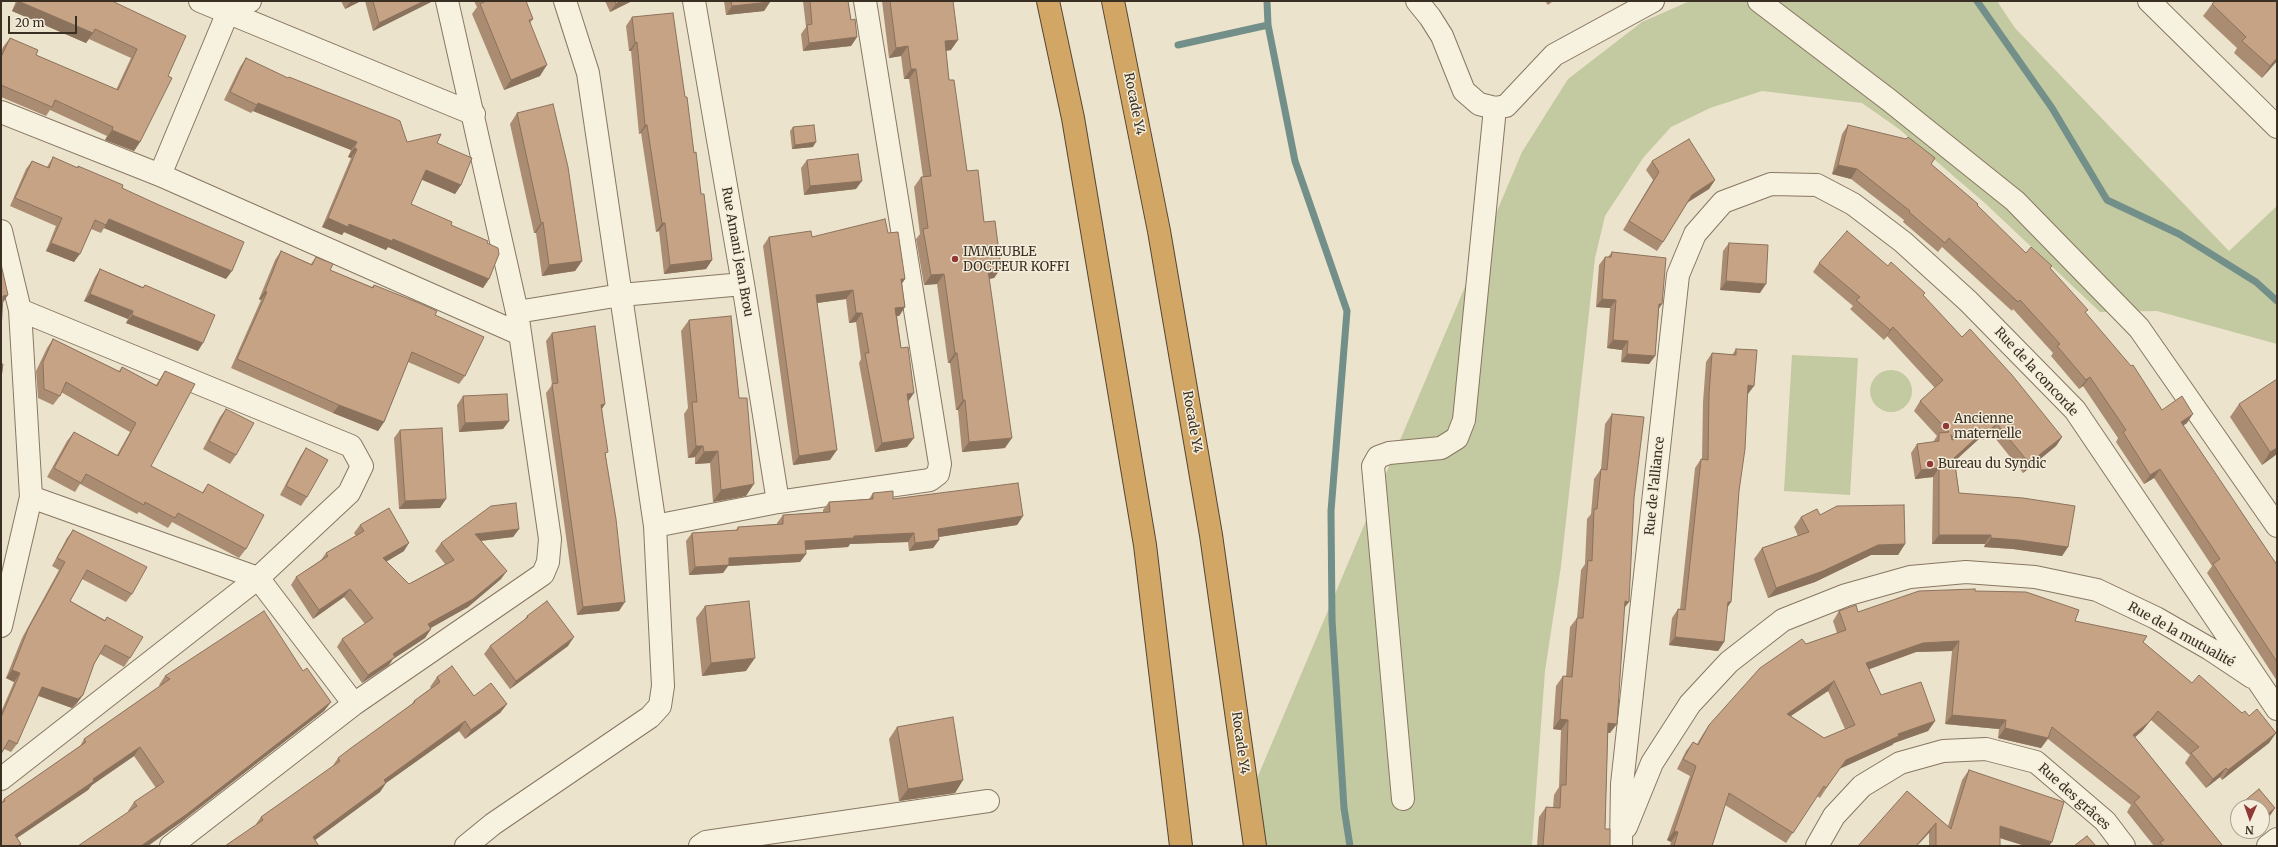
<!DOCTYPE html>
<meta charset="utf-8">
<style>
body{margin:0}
#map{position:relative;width:2278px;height:847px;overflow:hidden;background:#ece3cc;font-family:Merriweather,serif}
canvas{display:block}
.frame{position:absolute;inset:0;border:2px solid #3a2f23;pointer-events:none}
.north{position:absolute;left:2230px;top:799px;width:40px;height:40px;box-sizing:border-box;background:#f4eddb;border:1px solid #aaa191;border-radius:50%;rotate:182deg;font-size:11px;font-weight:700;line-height:16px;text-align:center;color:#3a2f23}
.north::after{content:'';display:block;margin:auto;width:14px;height:18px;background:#913936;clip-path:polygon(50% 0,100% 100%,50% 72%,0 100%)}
.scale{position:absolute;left:8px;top:16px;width:69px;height:18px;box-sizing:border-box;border:2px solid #3a2f23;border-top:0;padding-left:5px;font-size:12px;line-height:14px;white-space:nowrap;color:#3a2f23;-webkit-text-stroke:3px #f4eddb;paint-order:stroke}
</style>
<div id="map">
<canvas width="2278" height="847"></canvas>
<div class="frame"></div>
<div class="north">N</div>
<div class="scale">20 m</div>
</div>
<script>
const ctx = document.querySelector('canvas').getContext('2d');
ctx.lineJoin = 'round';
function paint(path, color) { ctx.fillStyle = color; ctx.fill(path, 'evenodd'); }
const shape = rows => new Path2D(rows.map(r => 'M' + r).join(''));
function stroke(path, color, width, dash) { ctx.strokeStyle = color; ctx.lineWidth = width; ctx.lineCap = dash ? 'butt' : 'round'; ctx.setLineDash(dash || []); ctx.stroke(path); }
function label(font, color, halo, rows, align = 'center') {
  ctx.font = font + ' Merriweather,serif'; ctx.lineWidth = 3; ctx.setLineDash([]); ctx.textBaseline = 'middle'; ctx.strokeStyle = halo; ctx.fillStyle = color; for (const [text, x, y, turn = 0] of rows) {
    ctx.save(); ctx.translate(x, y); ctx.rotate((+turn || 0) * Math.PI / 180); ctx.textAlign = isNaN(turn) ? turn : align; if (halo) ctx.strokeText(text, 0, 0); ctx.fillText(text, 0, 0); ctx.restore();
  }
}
paint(shape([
 [1690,1,1997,1,2015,28,2229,251,2277,206,2277,344,2157,311,2100,312,1986,204,1899,129,1862,103,1762,91,1710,108,1671,127,1643,158,1605,216,1595,258,1561,566,1545,671,1532,846,1249,846,1247,802,1522,152,1568,79,1642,22],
 [1792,355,1858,358,1850,495,1784,491],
 '1870 391a21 21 0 1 1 42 0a21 21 0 1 1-42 0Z'
]), '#c3c9a0');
stroke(shape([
 [1267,1,1268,25,1295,161,1347,311,1331,511,1332,620,1344,808,1350,846],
 [1977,1,2052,108,2107,200,2179,234,2256,282,2277,301],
 [1178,45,1268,25]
]), '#738f89', 7);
const minor = shape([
 [200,1,474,114],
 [694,1,743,284,778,502],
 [1417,1,1430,17,1442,36,1464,91,1479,104,1495,108,1506,106,1554,55,1653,1],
 [1759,1,1889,100,2015,201,2139,328,2277,526],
 [2149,1,2277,127],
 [1,112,160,175,520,334],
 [160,175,228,12,250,1],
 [1,231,20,310,31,497,1,626],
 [517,312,621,295,743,284],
 [31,497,258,578,354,704],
 [655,526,778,502,930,480,938,474,940,464,865,1],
 [1,779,258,578,349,493,362,466,351,446,20,310],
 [1403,799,1373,466,1378,457,1389,453,1441,448,1457,438,1464,420,1495,108],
 [1626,827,1652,763,1690,704,1729,662,1783,620,1846,595,1910,577,1966,572,2035,577,2097,590,2156,618,2210,649,2252,677],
 [171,846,354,704,543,574,548,562,550,539,517,312,447,1],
 [466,846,493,824,650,717,660,706,663,686,655,526,588,73,565,1],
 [700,846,706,842,988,801],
 [1621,846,1622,784,1678,275,1695,234,1723,202,1771,184,1817,185,1853,204,1903,242,1968,301,2075,410,2277,709],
 [1817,846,1834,816,1862,786,1900,763,1943,751,1986,749,2036,762,2105,821,2124,846],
 [2268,846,2277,839]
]);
const highway = shape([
 [1048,1,1073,118,1145,545,1181,846],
 [1113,1,1159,231,1211,535,1255,846]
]);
stroke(minor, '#887761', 24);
stroke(highway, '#564634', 24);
stroke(minor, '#f7f1df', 22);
stroke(highway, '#d2a766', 22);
paint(shape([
 [16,1,112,1,168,76,140,142,134,151,105,140,107,136,50,110,46,116,1,97,1,52,3,47,10,38,36,55,116,90,131,58,89,39,86,43,12,11],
 [341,1,361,1,345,9],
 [365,1,432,1,431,2,373,31],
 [474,1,526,1,533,19,530,23,540,76,504,90,472,14,477,7],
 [605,1,632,1,610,12],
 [724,1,769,1,770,2,764,11,726,15],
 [803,1,848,1,851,20,857,37,851,46,803,51,801,34,806,27],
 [882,1,953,1,951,50,946,51,949,80,967,171,984,222,1001,268,994,278,989,279,1005,448,962,452,958,410,956,410,950,363,948,363,937,284,924,285,916,239,920,234,914,187,921,177,923,177,909,79,904,79,901,56,889,58],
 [1545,1,1553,1,1548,5],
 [2212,4,2277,61,2262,78,2234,53,2237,48,2203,16],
 [632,17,685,97,694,153,701,194,712,260,706,269,664,274,659,231,656,232,641,133,639,134,631,51,629,51,626,26],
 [246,58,407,142,437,143,461,185,455,194,422,179,411,204,451,225,487,243,489,279,483,288,388,247,386,250,344,232,342,235,322,227,351,158,348,157,351,150,253,111,251,113,224,100,240,67],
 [517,113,582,261,575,271,542,276,536,233,534,233,510,124],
 [1848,125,1935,158,1931,164,1977,206,2026,253,2052,266,2050,268,2162,410,2187,423,2183,426,2277,565,2277,681,2207,573,2212,566,2154,478,2144,484,2116,442,2118,438,2083,386,2079,389,2051,356,2053,353,2013,309,2012,311,1942,247,1938,252,1903,222,1904,220,1851,179,1832,174,1842,134],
 [793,127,813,147,792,149,790,131],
 [53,157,77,168,78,166,122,188,226,279,104,228,101,233,91,229,74,262,46,251,56,226,10,206,26,169,32,161,47,167],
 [807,160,856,189,804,195,801,168],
 [1652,161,1715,180,1709,189,1687,203,1663,242,1657,251,1623,230,1653,180,1646,170],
 [888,233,905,279,902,283,905,307,899,316,897,316,908,401,907,447,875,452,859,363,861,359,856,322,849,323,846,299,817,303,830,460,793,465,763,246,769,237,812,237],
 [1729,243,1760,293,1720,290,1723,251],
 [281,251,311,264,316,257,330,270,372,287,374,285,435,315,465,376,459,384,408,362,384,422,378,431,333,413,231,368,261,300,259,299,275,260],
 [1612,252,1659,309,1655,356,1649,364,1621,362,1622,350,1607,348,1610,308,1596,307,1599,265,1605,257,1608,257],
 [1819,263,1923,296,1962,337,2062,437,2056,446,2023,473,1991,433,1983,440,1981,437,1955,461,1959,493,2068,547,2062,556,2013,549,1984,547,1985,544,1932,544,1933,477,1915,479,1911,453,1917,444,1933,442,1937,436,1914,411,1920,401,1935,388,1887,336,1884,340,1850,309,1853,306,1813,272],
 [100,269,143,287,145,285,198,351,126,323,128,319,84,301,95,277],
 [689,320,746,496,713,502,710,463,695,464,695,457,688,458,684,414,688,408,681,331],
 [552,333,605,404,602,409,619,611,577,615,546,393,552,385,546,341],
 [53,339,119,371,122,367,156,385,165,371,151,466,202,493,208,484,246,549,239,558,172,522,168,528,139,512,137,514,80,484,75,492,47,477,67,441,74,432,117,455,130,432,61,392,60,396,53,405,38,398,36,371,47,348],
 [1736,349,1748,394,1747,394,1739,491,1731,602,1727,607,1724,642,1718,651,1669,645,1672,618,1678,609,1680,609,1695,468,1701,459,1702,459,1703,402,1706,362,1712,353,1732,355],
 [463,396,509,421,503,429,459,432,457,405],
 [2239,404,2277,454,2262,465,2230,417],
 [226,409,236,455,230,464,203,449,220,417],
 [1612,414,1634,498,1624,609,1610,733,1608,733,1605,829,1610,846,1537,846,1539,817,1546,807,1553,808,1554,795,1559,787,1561,730,1553,729,1556,686,1563,676,1566,676,1570,627,1577,618,1581,570,1585,564,1587,519,1591,514,1594,479,1601,469,1605,424],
 [400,430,440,508,399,509,394,438],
 [306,448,307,497,301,506,280,495,300,457],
 [873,493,893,499,1023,516,1017,525,939,537,939,540,933,548,909,551,908,542,850,544,848,547,806,550,806,554,800,562,728,566,723,573,689,575,686,541,692,533,736,530,738,527,777,524,777,523,783,515,823,512,823,510,829,502,869,499],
 [1820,515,1905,544,1898,555,1871,555,1815,582,1768,598,1754,559,1762,548,1798,536,1794,527,1801,517],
 [360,525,404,551,386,562,409,584,445,564,435,551,441,543,519,529,513,537,481,541,501,579,468,607,430,628,431,629,425,638,393,659,389,665,362,683,337,647,342,639,365,624,344,597,313,619,291,585,296,577,321,560,326,553,356,536,354,533],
 [73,530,132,594,126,602,82,579,70,601,105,620,107,617,130,658,124,667,100,654,94,664,83,695,77,703,72,708,38,696,17,744,11,752,4,749,1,754,1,712,14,682,6,678,22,638,59,570,52,566,67,538],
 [1975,591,2075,621,2143,642,2192,683,2276,733,2269,743,2222,780,2220,777,2206,788,2185,763,2190,755,2151,720,2142,731,2135,737,2223,846,2154,846,2127,812,2131,805,2048,739,2041,748,1998,738,1999,729,1945,724,1952,651,1916,652,1869,669,1881,695,1935,721,1928,731,1894,743,1892,745,1839,769,1820,798,1817,796,1786,843,1725,805,1712,846,1670,846,1671,842,1667,840,1690,776,1677,769,1686,751,1693,742,1697,744,1703,734,1709,725,1806,644,1837,633,1833,621,1839,611,1858,612],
 [1828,691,1845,729,1824,738,1791,716],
 [705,606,746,671,702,676,696,618],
 [527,616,568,646,510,689,484,654,490,646,524,620],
 [303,671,331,702,324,711,180,823,128,811,134,802,156,788,134,756,92,785,88,790,17,838,21,844,20,846,1,846,1,803,4,799,80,746,84,739,160,686,159,685,165,676],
 [437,677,474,696,507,704,500,713,465,739,459,731,386,783,380,792,315,840,256,824,261,817,332,767,338,758,411,705,414,701,431,688,430,687],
 [897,727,963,780,955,793,899,801,889,739],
 [1969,770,2000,838,2000,846,1929,846,1929,833,1907,791,1948,826,1962,780],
 [2259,789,2275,808,2269,817,2262,823,2262,807,2238,807,2238,827,2230,817,2236,808],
 [2241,831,2252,831,2246,836]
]), '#aa8c72');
paint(shape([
 [18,1,93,33,86,43,12,11],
 [351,1,361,1,345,9],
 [424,1,432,1,431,2,373,31,379,23],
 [621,1,632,1,610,12,616,4],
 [770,2,764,11,726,15,732,6],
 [857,37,851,46,803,51,809,43],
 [958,40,951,50,938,52,945,41],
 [637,42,631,51,629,51,635,43],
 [908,46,901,56,889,58,896,48],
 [2277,58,2277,61,2262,78,2270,66],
 [547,65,540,76,504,90,511,80],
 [911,69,916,69,909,79,904,79],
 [258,103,357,142,351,150,253,111],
 [645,125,647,125,641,133,639,134],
 [112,130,140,142,134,151,105,140],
 [816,142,813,147,792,149,795,145],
 [354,148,357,149,351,158,348,157],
 [1838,165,1857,169,1851,179,1832,174],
 [426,170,461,185,455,194,420,179],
 [1715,180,1709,189,1686,203,1692,195],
 [862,181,856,189,804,195,810,186],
 [328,218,349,224,393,239,489,279,483,288,388,247,386,250,344,232,342,235,322,227],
 [109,219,232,271,226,279,104,228],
 [543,222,536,233,534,233,541,223],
 [662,223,665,223,659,231,656,232],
 [51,243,80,254,74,262,46,251],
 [712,260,706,269,664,274,670,265],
 [582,261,575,271,542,276,549,265],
 [1001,268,994,278,981,280,988,270],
 [944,274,937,284,924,285,931,275],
 [901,279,905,279,899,288],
 [1726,281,1766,284,1760,293,1720,290],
 [853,290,846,299,810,304,816,295],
 [265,291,267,292,261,300,259,299],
 [90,294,133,311,128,319,84,301],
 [8,295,2,304,3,296],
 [1602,299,1616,300,1610,308,1596,307],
 [1659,304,1662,304,1656,313],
 [905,307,899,316,889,317,895,308],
 [856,313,862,313,856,322,849,323],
 [132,315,203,343,198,351,126,323],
 [1893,327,1887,336,1884,340,1890,330],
 [1613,340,1628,341,1622,350,1607,348],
 [955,353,957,353,950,363,948,363],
 [1627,354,1655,356,1649,364,1621,362],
 [2090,377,2083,386,2079,389,2086,380],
 [1748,385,1754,386,1748,394,1742,394],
 [914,393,908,402,907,394],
 [963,400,965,400,958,410,956,410],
 [605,404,599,413,601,405],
 [339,405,384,422,378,431,333,413],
 [2193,414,2187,423,2174,431,2181,422],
 [509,421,503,429,459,432,465,423],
 [1997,424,1991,433,1983,440,1989,430],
 [1987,428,1981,437,1948,467,1954,458],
 [2062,437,2056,446,2023,473,2029,463],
 [914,438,907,447,875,452,882,443],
 [1012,438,1005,448,962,452,969,442],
 [696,446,703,446,695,457,688,458],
 [2277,448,2277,454,2262,465,2270,452],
 [837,450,830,460,793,465,799,456],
 [718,451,710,463,695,464,704,452],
 [1939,468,1933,477,1915,479,1921,470],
 [2160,469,2154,478,2144,484,2150,475],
 [754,484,746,496,713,502,721,490],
 [446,499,440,508,399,509,405,501],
 [1023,516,1017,525,932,538,938,529],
 [519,529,513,537,470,542,475,534],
 [914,533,908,542,850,544,848,547,799,550,805,541,854,536],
 [1939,535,1991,535,1985,544,1932,544],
 [1991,538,2019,540,2068,547,2062,556,2013,549,1984,547],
 [939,540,933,548,909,551,915,543],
 [409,543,404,551,377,567,383,558],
 [1905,544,1898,555,1871,555,1815,582,1768,598,1776,588,1878,545],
 [806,554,800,562,728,566,723,573,689,575,695,567,729,558],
 [507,571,501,579,468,607,422,633,428,624],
 [350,589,344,597,313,619,319,610],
 [1625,601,1629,602,1622,611],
 [625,602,619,611,577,615,583,607],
 [1728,602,1731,602,1725,611],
 [431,629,425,638,393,659,389,665,362,683,368,675,393,654],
 [574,637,568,646,510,689,516,681],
 [1675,637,1724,642,1718,651,1669,645],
 [1959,641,1952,651,1916,652,1859,673,1866,663,1923,643],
 [755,658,746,671,702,676,711,663],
 [12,670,20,673,14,682,6,678],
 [1834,681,1828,691,1780,723,1787,714],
 [42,687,83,695,77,703,72,708,37,695],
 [331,702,324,711,180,823,148,846,141,846],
 [507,704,500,713,465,739,471,730],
 [2158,711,2151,720,2142,731,2127,744,2133,735],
 [1952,715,2006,720,1999,729,1945,724],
 [1560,719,1568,720,1561,730,1553,729],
 [465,721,459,731,386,783,380,792,307,846,313,837,384,780],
 [1935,721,1928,731,1894,743,1892,745,1839,769,1846,760,1898,734],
 [1608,723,1617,724,1610,733,1602,733],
 [2005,728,2048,738,2041,748,1998,738],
 [2276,733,2269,743,2222,780,2228,770],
 [140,747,134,756,92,785,88,790,8,844,15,835,93,779],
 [2226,768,2220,777,2206,788,2213,779],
 [963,780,955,793,899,801,908,789],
 [2275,808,2269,817,2262,823,2262,819],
 [1936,823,1929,833,1917,846,1916,846],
 [2000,826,2052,842,2049,846,2025,846,1993,836],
 [1674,831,1678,832,1671,842,1667,840],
 [2249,831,2252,831,2246,836]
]), '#8b725d');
const building = shape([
 [18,1,112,1,186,36,168,76,172,78,140,142,112,130,113,127,55,100,52,107,1,85,1,57,10,38,38,50,36,55,118,90,137,49,95,29,93,33,18,1],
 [373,1,424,1,379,23,373,1],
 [486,1,526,1,533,19,529,20,547,65,511,80,480,4,486,1],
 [615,1,621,1,616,4,615,1],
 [731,1,769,1,770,2,732,6,731,1],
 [810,1,848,1,851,20,855,19,857,37,809,43,807,25,812,24,810,1],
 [890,1,953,1,958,40,945,41,949,80,954,80,967,171,978,170,984,222,995,221,1001,268,988,270,1012,438,969,442,965,400,963,400,957,353,955,353,944,274,931,275,923,229,928,228,921,177,931,176,916,69,911,69,908,46,896,48,890,1],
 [2215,1,2277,1,2277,58,2270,66,2242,41,2246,37,2212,4,2215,1],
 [673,13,685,97,687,97,694,153,696,152,701,194,704,194,712,260,670,265,665,223,662,223,647,125,645,125,637,42,635,43,632,17,673,13],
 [246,58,288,78,289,77,396,119,400,121,407,142,441,134,437,143,472,158,461,185,426,170,411,204,452,222,451,225,488,241,487,243,498,248,499,254,489,279,393,239,392,241,349,224,348,227,328,218,357,149,354,148,357,142,258,103,257,105,230,92,246,58],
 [553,104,568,167,582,261,549,265,543,222,541,223,517,113,553,104],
 [814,125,816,142,795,145,793,127,814,125],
 [1848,125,1906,139,1908,137,1935,158,1931,164,1978,204,1977,205,2026,253,2031,247,2052,266,2050,268,2088,310,2085,312,2131,366,2133,365,2162,410,2182,396,2193,414,2181,422,2277,565,2277,662,2213,564,2220,559,2160,469,2150,475,2123,432,2126,430,2090,377,2086,380,2057,346,2060,344,2020,300,2018,302,1949,238,1945,243,1909,212,1910,211,1857,169,1838,165,1848,125],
 [1689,139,1715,180,1692,195,1663,242,1629,221,1659,172,1652,161,1689,139],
 [858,154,862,181,810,186,807,160,858,154],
 [53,157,78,168,78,166,123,185,122,188,159,205,244,242,232,271,109,219,106,225,95,220,80,254,51,243,62,218,15,198,32,161,49,168,53,157],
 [885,219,888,233,898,232,905,279,901,279,905,307,895,308,901,348,908,347,914,393,907,394,914,438,882,443,865,353,869,353,862,313,856,313,853,290,816,295,837,450,799,456,769,237,811,231,812,237,885,219],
 [1847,231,1888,266,1891,262,1925,293,1923,295,1962,337,1970,329,2012,375,2062,437,2029,463,1997,424,1989,430,1987,428,1954,458,1959,493,2023,498,2075,506,2068,547,2019,540,1991,538,1991,535,1939,535,1939,468,1921,470,1917,444,1939,441,1939,433,1949,432,1920,401,1943,380,1893,327,1890,330,1856,300,1860,297,1819,263,1847,231],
 [1951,435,1955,439,1952,440,1951,435],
 [1729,243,1768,245,1766,284,1726,281,1729,243],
 [281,251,312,265,316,257,333,264,330,270,373,288,374,285,419,303,437,311,435,315,484,337,465,376,412,352,384,422,339,405,237,359,267,292,265,291,281,251],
 [1612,252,1666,258,1662,304,1659,304,1655,356,1627,354,1628,341,1613,340,1616,300,1602,299,1605,257,1611,257,1612,252],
 [1,264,8,295,3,296,1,330,1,264],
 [100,269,143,288,145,285,215,315,203,343,132,315,133,311,90,294,100,269],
 [731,316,739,398,747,398,754,484,721,490,718,451,704,452,703,446,696,446,692,402,697,402,689,320,731,316],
 [595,326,605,404,601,405,608,452,605,453,616,519,625,602,583,607,552,384,558,383,552,333,595,326],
 [53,339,120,372,122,367,157,386,165,371,195,384,151,466,203,493,208,484,264,515,246,549,178,513,175,518,145,502,144,505,86,474,81,483,54,468,74,432,118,456,136,423,66,382,60,396,44,389,43,362,53,339],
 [1736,349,1757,350,1754,386,1748,385,1745,449,1739,491,1731,602,1728,602,1724,642,1675,637,1678,609,1685,610,1701,459,1708,460,1709,394,1712,353,1736,355,1736,349],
 [1,364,3,364,1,378,1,364],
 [2277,379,2277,448,2270,452,2239,404,2277,379],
 [507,394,509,421,465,423,463,396,507,394],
 [226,409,254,423,236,455,209,441,226,409],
 [1612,414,1644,417,1634,498,1629,602,1625,601,1617,724,1608,723,1605,829,1610,829,1610,846,1543,846,1546,807,1560,808,1561,785,1566,785,1568,720,1560,719,1563,676,1572,677,1577,618,1583,618,1588,560,1592,561,1594,509,1597,509,1601,469,1607,470,1612,414],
 [442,428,446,499,405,501,400,430,442,428],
 [306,448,328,460,307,497,286,486,306,448],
 [1018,483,1023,516,938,529,939,540,915,543,914,533,854,536,854,538,805,541,806,554,729,558,729,565,695,567,692,533,738,530,738,527,783,524,783,515,830,512,829,502,873,499,873,493,893,491,893,499,1018,483],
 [516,503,519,529,475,534,507,571,473,599,428,624,431,629,393,654,395,657,368,675,342,639,373,618,350,589,319,610,296,577,328,556,326,553,364,531,360,525,389,508,409,543,383,558,409,584,454,560,441,543,491,506,516,503],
 [1904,505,1905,544,1878,545,1823,571,1776,588,1762,548,1809,532,1801,517,1817,509,1820,515,1837,506,1904,505],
 [73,530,147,567,132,594,87,570,70,601,105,621,107,617,143,637,130,658,105,645,94,664,83,695,78,699,42,687,17,744,9,740,1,754,1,717,20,673,12,670,28,629,65,562,57,558,73,530],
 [1975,589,1975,591,2026,592,2079,610,2075,621,2147,636,2143,642,2192,683,2199,675,2242,713,2245,711,2249,716,2257,709,2276,733,2228,770,2226,768,2213,779,2191,753,2199,747,2158,711,2149,722,2133,735,2223,846,2163,846,2160,842,2164,840,2134,802,2140,797,2052,727,2048,738,2005,728,2006,720,1952,715,1959,641,1923,643,1866,663,1881,695,1921,682,1935,721,1898,734,1899,736,1846,760,1826,788,1824,786,1793,833,1729,793,1712,846,1674,846,1678,832,1674,831,1696,766,1683,759,1693,742,1698,745,1709,725,1760,668,1802,639,1806,644,1846,630,1839,611,1856,605,1858,612,1919,591,1975,589],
 [1834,681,1855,725,1824,738,1787,714,1834,681],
 [547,601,574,637,516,681,490,646,528,617,527,616,547,601],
 [749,601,755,658,711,663,705,606,749,601],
 [264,611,303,671,307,668,331,702,187,814,141,846,78,846,137,806,134,802,164,782,140,747,93,779,94,781,15,835,21,844,17,846,1,846,1,803,5,801,4,799,86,742,84,739,170,679,165,676,264,611],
 [452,666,474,696,491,683,507,704,471,730,465,721,384,780,386,783,313,837,319,846,225,846,263,820,261,817,340,761,338,758,351,748,415,702,414,701,440,682,437,677,452,666],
 [953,717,963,780,908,789,897,727,953,717],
 [1969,770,2064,802,2052,842,2000,826,2000,846,1936,846,1936,823,1916,846,1858,846,1907,791,1951,829,1969,770],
 [2259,789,2275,808,2262,819,2262,807,2238,807,2238,811,2236,808,2259,789],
 [2087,836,2096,846,2074,846,2087,836]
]);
paint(building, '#c6a385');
stroke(building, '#8b725d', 1);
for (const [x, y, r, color] of [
 [955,259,4,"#913936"],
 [1946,426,4,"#913936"],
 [1930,464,4,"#913936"]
]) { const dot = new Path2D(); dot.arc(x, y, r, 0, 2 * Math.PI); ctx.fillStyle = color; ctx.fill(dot); stroke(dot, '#f4eddb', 1.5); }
label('13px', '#3a2f23', '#f4eddb', [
 ["Rocade Y4",1134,104,79],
 ["Rue Amani Jean Brou",737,252,80],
 ["Rue de la concorde",2036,372,47],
 ["Rocade Y4",1192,422,80],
 ["Rue de l'alliance",1655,486,-84],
 ["Rue de la mutualité",2181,635,29],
 ["Rocade Y4",1240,743,82],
 ["Rue des grâces",2074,797,42]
]);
label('13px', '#3a2f23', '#f4eddb', [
 ["IMMEUBLE",963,252],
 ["DOCTEUR KOFFI",963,267],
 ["Ancienne",1954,419],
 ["maternelle",1954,434],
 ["Bureau du Syndic",1938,464]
], 'left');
</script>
